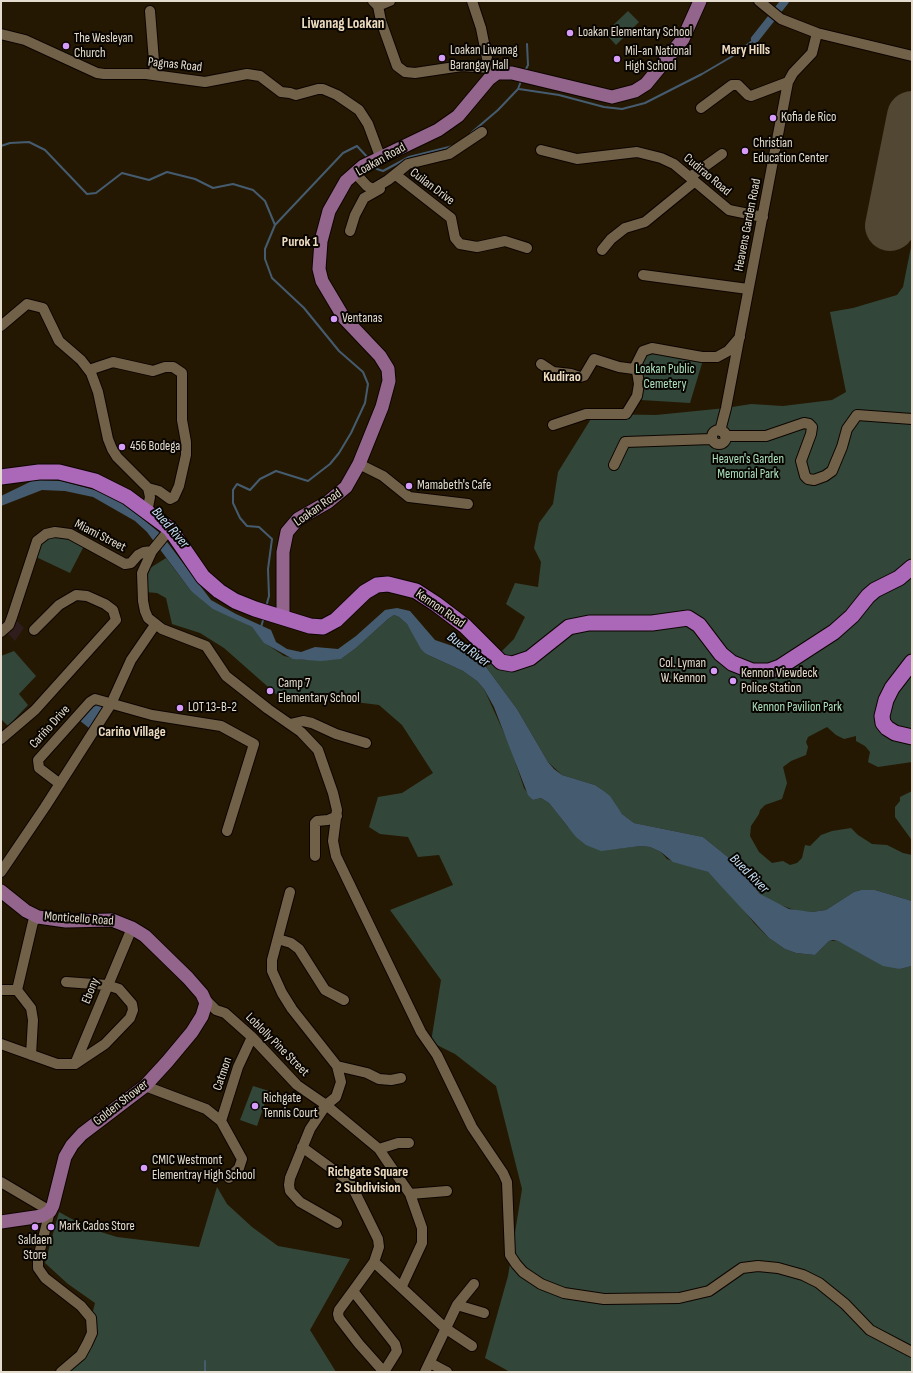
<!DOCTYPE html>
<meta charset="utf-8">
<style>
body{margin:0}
#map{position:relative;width:913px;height:1373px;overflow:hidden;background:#251802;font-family:"Sofia Sans Condensed",sans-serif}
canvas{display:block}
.frame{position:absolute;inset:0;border:2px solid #e4dcce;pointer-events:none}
</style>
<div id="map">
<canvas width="913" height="1373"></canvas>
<div class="frame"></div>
</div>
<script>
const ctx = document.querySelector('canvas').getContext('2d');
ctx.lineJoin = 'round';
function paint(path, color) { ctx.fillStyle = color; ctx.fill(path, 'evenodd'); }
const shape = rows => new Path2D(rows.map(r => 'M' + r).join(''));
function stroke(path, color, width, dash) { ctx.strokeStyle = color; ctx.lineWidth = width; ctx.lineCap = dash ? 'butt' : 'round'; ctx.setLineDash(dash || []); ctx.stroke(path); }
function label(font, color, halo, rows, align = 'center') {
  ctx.font = font + ' "Sofia Sans Condensed",sans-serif'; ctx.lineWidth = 4; ctx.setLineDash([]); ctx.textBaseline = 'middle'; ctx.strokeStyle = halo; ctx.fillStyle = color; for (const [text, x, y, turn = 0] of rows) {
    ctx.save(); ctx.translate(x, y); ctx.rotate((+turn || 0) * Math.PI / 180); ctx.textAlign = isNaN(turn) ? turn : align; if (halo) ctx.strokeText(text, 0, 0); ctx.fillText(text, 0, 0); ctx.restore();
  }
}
paint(shape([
 [13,617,24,628,15,641,5,630]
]), '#2f1c1d');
paint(shape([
 [628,11,639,22,616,45,605,33],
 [912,242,912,762,878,767,868,762,870,752,865,746,856,741,856,736,844,739,836,735,827,727,808,737,806,742,808,747,806,755,791,761,783,767,787,783,782,799,765,805,760,810,759,814,751,826,750,836,759,852,772,863,783,861,790,865,797,863,802,858,805,845,810,846,821,835,832,831,851,828,858,835,872,844,887,845,903,853,912,855,912,901,875,890,861,890,854,892,826,910,812,912,797,911,767,900,760,894,739,866,703,837,634,823,622,814,601,789,595,785,562,775,548,762,517,709,486,667,514,639,525,617,506,604,515,583,538,587,541,562,534,548,539,523,553,504,558,472,594,414,656,415,726,408,751,404,783,406,832,400,846,392,830,312,853,308,897,295,903,287],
 [650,352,703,360,690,403,641,400,641,363],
 [64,536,84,546,70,573,34,556,44,537],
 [166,558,191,591,234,618,252,627,265,643,284,656,303,660,341,659,356,648,388,619,394,615,399,617,407,624,426,654,463,671,477,681,484,689,510,746,524,788,533,800,541,798,549,803,568,827,615,849,641,846,650,847,661,852,667,859,708,872,739,904,754,923,769,938,785,949,796,953,815,955,829,941,838,941,900,969,912,966,912,1372,510,1372,485,1358,508,1276,522,1189,496,1086,455,1054,431,1042,441,980,390,910,453,885,439,855,418,857,408,837,380,834,369,827,378,797,402,793,433,773,402,725,379,705,307,696,284,701,224,648,200,633,172,624,166,598,157,593,145,592,145,577,147,570],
 [14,651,36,676,19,694,28,705,8,726,1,719,1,656],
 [912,791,912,847,911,839,895,817,895,807,900,801,900,797],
 [253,1086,269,1091,257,1126,240,1120],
 [217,1187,227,1204,252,1227,278,1246,350,1259,310,1330,336,1372,70,1372,86,1339,95,1303,68,1284,45,1263,59,1212,88,1228,117,1237,199,1247]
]), '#32473a');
paint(shape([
 [34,480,61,481,102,492,122,502,161,534,211,600,236,614,271,630,276,642,287,649,301,652,315,647,338,649,356,636,385,610,397,608,410,611,435,640,467,651,486,667,517,709,548,762,554,769,562,775,595,785,601,789,610,796,622,814,634,823,703,837,739,866,760,894,789,909,812,912,826,910,854,892,861,890,875,890,912,901,912,966,900,969,883,966,838,941,833,940,829,941,815,955,796,953,785,949,769,938,708,872,673,862,661,852,650,847,641,846,601,851,586,845,576,837,549,803,541,798,533,800,528,795,494,707,484,689,477,681,463,671,426,654,421,649,407,624,399,617,394,615,388,619,356,648,341,659,321,661,293,659,264,643,252,627,213,609,191,591,147,532,135,521,93,497,65,491,42,490,1,506,1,496],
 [94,701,104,709,89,728,79,720]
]), '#455c70');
stroke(shape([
 [525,71,528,65,527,44],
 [519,89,559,95,604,107,622,109,645,103,702,74,731,57,755,39],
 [471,133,498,110,518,89,521,81],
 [1,146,10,143,29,142,45,150,87,194,96,193,122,173,149,180,167,172,195,179,213,188,233,184,253,190,265,201,275,225],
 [374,166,377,169,383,171,409,157,453,146],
 [266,607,269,596,268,569,272,539,259,527,247,526,240,518,233,503,233,490,237,484,250,490,260,479,276,471,308,481,330,464,339,453,351,433,365,403,368,384,363,372,339,351,304,308,272,278,265,259,265,249,275,225,343,153,357,146,369,159],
 [261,627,264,617],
 [205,1372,205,1361]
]), '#455c70', 2);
stroke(shape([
 [755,39,785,1]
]), '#455c70', 8);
stroke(shape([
 [890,226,912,116]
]), '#524733', 50);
const minor = shape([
 [373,1,378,6,381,21,397,66,405,72,415,73,462,66,489,68],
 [472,1,481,28,489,68,492,73],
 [759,1,781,19,817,33,912,56],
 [378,6,390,1],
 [150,11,155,74],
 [1,34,25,40,97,73,104,74,146,74,205,82,247,74,260,76,281,92,290,93,296,95,318,89,323,89,337,95,359,110,368,124,381,159],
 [701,108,732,85,738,85,748,95,751,96,788,82],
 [541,150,577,159,637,152,661,158,674,164,729,210,763,217],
 [355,173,367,186,373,189,388,180,408,164,449,154,482,132],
 [396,175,451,218,455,238,460,244,477,247,505,241,527,248],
 [690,177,722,154],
 [350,231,355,215,364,198,380,189],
 [602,250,611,239,625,228,645,222,694,182],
 [643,275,748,289],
 [1,326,27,304,43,308,59,341,81,360,91,373,98,392,108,439,112,449,117,457,148,488,150,497,147,512],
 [541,364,553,372,571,374,580,377,584,376,594,359,619,367,634,369,643,351,652,348,702,357,717,357,728,351,740,337],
 [89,370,113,362,153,371,165,367,173,367,182,373,182,420,186,442,186,455,179,486,174,497,170,499,159,491,148,488],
 [553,425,586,414,626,414,637,396,639,384,636,365],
 '712 437a7 7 0 1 1 14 0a7 7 0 1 1-14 0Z',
 [720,431,726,408,788,82,793,73,812,53,817,33],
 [725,436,766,436,804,423,809,424,812,427,811,434,801,461,805,476,808,479,814,480,825,476,832,471,842,447,847,429,857,415,912,419],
 [359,464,383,476,409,497,468,504],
 [614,465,625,442,712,439],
 [170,529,152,551,142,573,143,601,145,611,148,618,162,629,206,646,226,676,268,709,301,732,318,750,333,793,337,810,333,841,336,856,421,1032,437,1055,472,1127,503,1173,507,1182,510,1255,516,1264,523,1272,541,1284,564,1293,604,1299,679,1298,709,1291,742,1268,758,1266,778,1268,803,1275,819,1283,845,1304,870,1330,912,1352],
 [1,632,9,625,12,617,37,541,46,534,55,532,70,534,125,564,131,563,138,555,144,552,152,551],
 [290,724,303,721,312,723,336,734,366,743],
 [1,739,35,710,116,620,113,610,105,604,87,596,76,595,59,605,34,630],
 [60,784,39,768,38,760,90,702,95,699,152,715,221,726,254,744,227,831],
 [315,856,315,823,317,821,328,820,337,816],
 [1,872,45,807,111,704,131,660,155,625],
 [290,892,272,960,272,971,282,993,292,1009,337,1066,341,1082,336,1097,326,1105,310,1129,290,1178,289,1185,290,1191,300,1202,337,1223],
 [278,939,291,943,299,949,325,990,344,1000],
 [1,990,17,990,31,1008,33,1020,31,1055],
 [17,990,33,922,38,917],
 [206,1000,216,1010,225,1013,252,1037,297,1085,326,1105,379,1149,385,1158,410,1194,422,1228,422,1243,402,1286],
 [1,1044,57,1064,75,1064,105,1044,130,1018,133,1010,132,1004,119,989,107,985,66,982],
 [75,1064,132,928],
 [337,1066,367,1073,379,1079,391,1080,401,1078],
 [145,1086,206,1109,221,1121,242,1159,239,1168,229,1178],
 [221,1121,238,1067,252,1037],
 [302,1147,350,1182,378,1239,379,1247,374,1262,353,1291,339,1310,338,1314,339,1318,359,1344,384,1372,397,1351,395,1344,353,1291],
 [379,1149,398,1143,409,1143],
 [1,1182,50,1211,38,1258,38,1268,45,1278,81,1306,91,1318,92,1333,87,1344,81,1355,61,1372],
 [410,1194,447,1191],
 [374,1262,445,1328,472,1346],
 [457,1305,484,1313],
 [430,1363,447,1372],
 [425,1372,457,1305,474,1284]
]);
const major = shape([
 [283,618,283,552,287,532,298,519,328,502,346,487,359,464,382,407,389,381,388,369,380,356,344,318,322,281,319,269,321,241,329,211,346,181,363,166,438,130,458,116,489,79,497,73,512,73,612,97,635,91,646,84,683,39,700,1],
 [1,891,26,911,38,917,66,921,112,920,132,928,145,936,188,978,202,994,206,1003,202,1016,192,1032,167,1062,145,1086,82,1134,72,1145,65,1157,53,1205,50,1211,42,1216,1,1222]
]);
const highway = shape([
 [1,477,39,472,59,472,95,481,127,497,170,529,203,577,219,591,235,601,255,609,310,626,323,627,336,620,365,592,377,585,388,584,416,591,436,604,465,626,501,662,512,664,530,658,569,627,589,623,652,623,688,618,699,625,721,654,732,663,752,671,769,671,780,667,834,632,852,616,868,596,875,590,899,578,912,567],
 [912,662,892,688,886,700,882,716,883,723,887,728,895,733,912,737]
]);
stroke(minor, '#0d0400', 12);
stroke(major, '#0d0400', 15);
stroke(highway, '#0d0400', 17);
stroke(minor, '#706148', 10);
stroke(major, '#93658c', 13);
stroke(highway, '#ab68b9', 15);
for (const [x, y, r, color] of [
 [570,33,4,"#d79bf9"],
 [66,46,4,"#d79bf9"],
 [442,58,4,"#d79bf9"],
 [617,59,4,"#d79bf9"],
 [773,118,4,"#d79bf9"],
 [745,151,4,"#d79bf9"],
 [334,319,4,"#d79bf9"],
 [122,447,4,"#d79bf9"],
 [409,486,4,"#d79bf9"],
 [714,671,4,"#d79bf9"],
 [733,681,4,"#d79bf9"],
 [270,691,4,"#d79bf9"],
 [180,708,4,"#d79bf9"],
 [255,1106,4,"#d79bf9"],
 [144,1168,4,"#d79bf9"],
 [35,1227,4,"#d79bf9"],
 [51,1227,4,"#d79bf9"]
]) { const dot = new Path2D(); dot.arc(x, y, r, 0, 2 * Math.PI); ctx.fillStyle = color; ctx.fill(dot); stroke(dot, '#090501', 1.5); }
label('13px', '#e4dcce', '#090501', [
 ["Loakan Elementary School",578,33],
 ["The Wesleyan",74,39],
 ["Church",74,54],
 ["Loakan Liwanag",450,51],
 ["Barangay Hall",450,66],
 ["Mil-an National",625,52],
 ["High School",625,67],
 ["Kofia de Rico",781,118],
 ["Christian",753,144],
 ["Education Center",753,159],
 ["Ventanas",342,319],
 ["456 Bodega",130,447],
 ["Mamabeth's Cafe",417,486],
 ["Col. Lyman",706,664,"right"],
 ["W. Kennon",706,679,"right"],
 ["Kennon Viewdeck",741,674],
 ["Police Station",741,689],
 ["Camp 7",278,684],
 ["Elementary School",278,699],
 ["LOT 13-B-2",188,708],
 ["Richgate",263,1099],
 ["Tennis Court",263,1114],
 ["CMIC Westmont",152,1161],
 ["Elementray High School",152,1176],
 ["Mark Cados Store",59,1227],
 ["Saldaen",35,1241,"center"],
 ["Store",35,1256,"center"]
], 'left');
label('13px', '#e4dcce', '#090501', [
 ["Pagnas Road",175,65,6],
 ["Loakan Road",381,160,-29],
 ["Cudirao Road",707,175,40],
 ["Cuilan Drive",432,187,37],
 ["Heavens Garden Road",748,225,-79],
 ["Loakan Road",318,508,-35],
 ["Miami Street",100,536,27],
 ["Kennon Road",440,609,35],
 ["Cariño Drive",50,727,-48],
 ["Monticello Road",79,919,4],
 ["Ebony",91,991,-68],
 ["Loblolly Pine Street",277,1045,45],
 ["Catmon",223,1074,-71],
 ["Golden Shower",121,1103,-38]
]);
label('13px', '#abe1be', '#090501', [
 ["Loakan Public",665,370],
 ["Cemetery",665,385],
 ["Heaven's Garden",748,460],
 ["Memorial Park",748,475],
 ["Kennon Pavilion Park",797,708]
]);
label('bold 14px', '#eedcc0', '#090501', [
 ["Mary Hills",746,50],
 ["Purok 1",300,242],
 ["Kudirao",562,377],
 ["Cariño Village",132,732],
 ["Richgate Square",368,1172],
 ["2 Subdivision",368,1188]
]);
label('italic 14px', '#c5e0f8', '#090501', [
 ["Bued River",170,528,49],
 ["Bued River",468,650,36],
 ["Bued River",749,874,45]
]);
label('bold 15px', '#eedcc0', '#090501', [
 ["Liwanag Loakan",343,24]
]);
</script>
